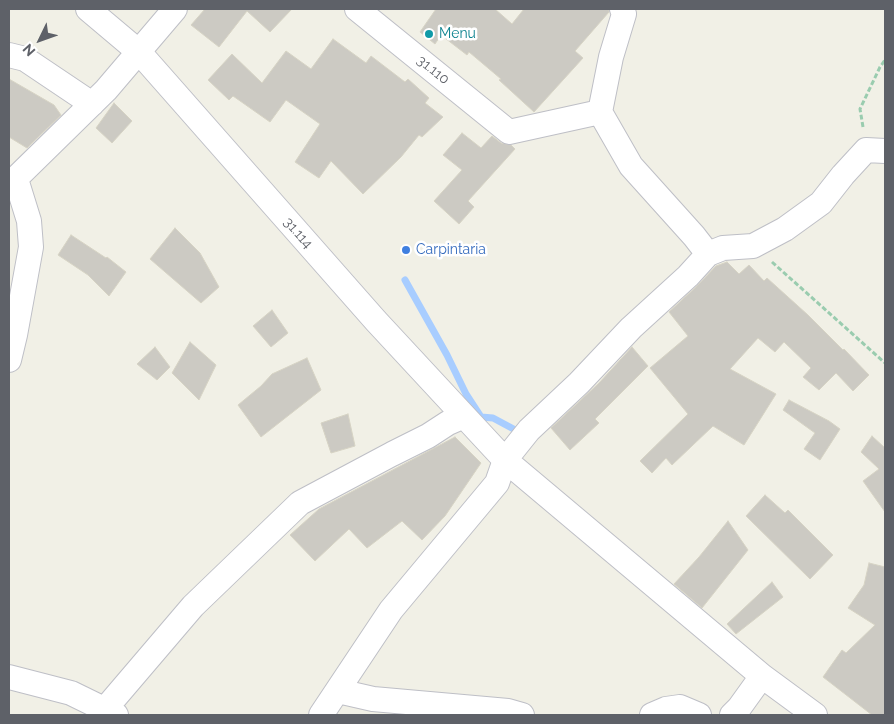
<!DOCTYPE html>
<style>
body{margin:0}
#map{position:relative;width:894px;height:724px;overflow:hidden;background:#f1f0e6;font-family:Raleway,sans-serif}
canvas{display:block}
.frame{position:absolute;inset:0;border:10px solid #5e6168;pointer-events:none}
.north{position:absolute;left:15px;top:15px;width:50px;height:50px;-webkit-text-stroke:4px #fff;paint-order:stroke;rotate:228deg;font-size:14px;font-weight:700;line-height:20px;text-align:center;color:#5e6168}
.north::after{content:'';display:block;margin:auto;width:18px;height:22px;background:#5e6168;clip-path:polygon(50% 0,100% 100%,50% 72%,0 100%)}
</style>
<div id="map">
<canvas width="894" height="724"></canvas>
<div class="frame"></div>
<div class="north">N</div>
</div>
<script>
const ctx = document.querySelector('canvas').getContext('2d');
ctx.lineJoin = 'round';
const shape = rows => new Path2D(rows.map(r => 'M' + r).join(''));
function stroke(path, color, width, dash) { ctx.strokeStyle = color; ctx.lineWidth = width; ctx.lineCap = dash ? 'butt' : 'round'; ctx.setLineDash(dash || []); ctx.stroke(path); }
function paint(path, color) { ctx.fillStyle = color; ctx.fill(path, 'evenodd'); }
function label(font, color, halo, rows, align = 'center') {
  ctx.font = font + ' Raleway,sans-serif'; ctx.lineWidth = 5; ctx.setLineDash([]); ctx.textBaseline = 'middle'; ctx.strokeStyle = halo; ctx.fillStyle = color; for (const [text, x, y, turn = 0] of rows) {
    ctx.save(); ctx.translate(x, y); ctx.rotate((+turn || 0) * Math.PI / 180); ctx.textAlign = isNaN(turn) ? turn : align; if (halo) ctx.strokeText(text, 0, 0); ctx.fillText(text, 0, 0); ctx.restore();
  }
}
stroke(shape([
 [405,280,447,355,466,394,481,417,493,418,521,433]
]), '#a8cdff', 7);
const building = shape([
 [205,9,292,9,270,32,247,11,219,47,191,25,205,9],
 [436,9,495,9,512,24,524,9,609,9,609,12,575,51,583,58,534,112,499,80,501,79,469,52,467,55,441,35,435,44,420,32,436,9],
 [333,39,366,63,371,56,405,82,408,79,429,98,425,103,443,117,422,137,419,135,401,157,363,194,331,161,319,178,295,162,320,124,286,100,270,122,233,96,229,100,208,80,232,54,262,83,286,51,311,69,333,39],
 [9,79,54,105,61,115,27,148,9,137,9,79],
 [114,103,132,121,112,143,96,128,114,103],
 [462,133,481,148,492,136,501,143,511,145,515,149,468,201,474,207,459,224,434,201,462,170,443,155,462,133],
 [175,228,200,253,219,287,201,303,150,259,175,228],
 [71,235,106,258,107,257,126,272,109,296,88,275,58,255,71,235],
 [727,262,739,274,749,265,764,281,767,278,808,315,843,350,844,349,869,375,853,391,836,373,819,390,803,377,811,368,784,342,775,352,758,338,730,369,776,394,744,445,713,426,672,465,666,458,652,473,640,461,688,414,650,368,688,336,669,312,697,286,716,266,727,262],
 [272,310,288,333,271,347,253,326,272,310],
 [190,342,216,365,199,400,172,373,190,342],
 [155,347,170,367,157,380,137,364,155,347],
 [632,347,648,366,595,419,599,423,570,450,551,428,599,383,632,347],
 [307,358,321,390,261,437,238,405,261,386,272,374,307,358],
 [789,400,829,421,840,429,820,460,804,449,815,433,783,410,789,400],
 [348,414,355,446,331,453,321,423,348,414],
 [872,436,885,448,885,512,863,481,879,469,861,452,872,436],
 [455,437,481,463,445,516,422,540,402,521,367,548,349,529,315,561,290,535,319,509,455,437],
 [765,495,785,513,788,510,833,555,810,579,746,516,765,495],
 [728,521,748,550,702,608,674,584,699,557,728,521],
 [869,563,885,567,885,715,872,715,823,677,842,650,846,653,875,625,848,608,864,585,869,563],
 [772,582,783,597,736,634,727,624,772,582]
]);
paint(building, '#cccac3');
stroke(building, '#d6d3c4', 1);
const street = shape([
 [88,9,139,52,376,321,505,460,762,676,815,715],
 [357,9,509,132,600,112],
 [622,9,624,14,611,57,600,112,631,166,694,236,708,254],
 [9,55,25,59,92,104],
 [9,185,106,90,175,9],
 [9,360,15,335,31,247,29,221,16,179],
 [9,677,71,693,116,715],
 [338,691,373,699,508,711,522,715],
 [100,715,193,606,300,503,392,454,428,436,448,423,464,416],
 [321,715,391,610,497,483,505,460,529,430,579,383,631,328,688,276,708,254,723,248,753,246,785,229,821,203,843,175,866,150,885,151],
 [652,715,666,709,680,707,699,715],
 [732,715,739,708,762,676]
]);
stroke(street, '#bebfc6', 26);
stroke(shape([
 [863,127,860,109,880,67,885,60],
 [772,262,885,363]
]), '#9accaf', 3, [5, 2.5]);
stroke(street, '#fff', 24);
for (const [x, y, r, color] of [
 [429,34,5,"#0f9aa8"],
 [406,250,5,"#3f7fe0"]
]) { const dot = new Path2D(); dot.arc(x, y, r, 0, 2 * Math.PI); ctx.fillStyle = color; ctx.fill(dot); stroke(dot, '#fff', 2); }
label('14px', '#0d838f', '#fff', [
 ["Menu",439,34]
], 'left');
label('14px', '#5e6168', '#fff', [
 ["31.110",433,70,39],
 ["31.114",298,233,49]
]);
label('14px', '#366cbe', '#fff', [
 ["Carpintaria",416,250]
], 'left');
</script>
